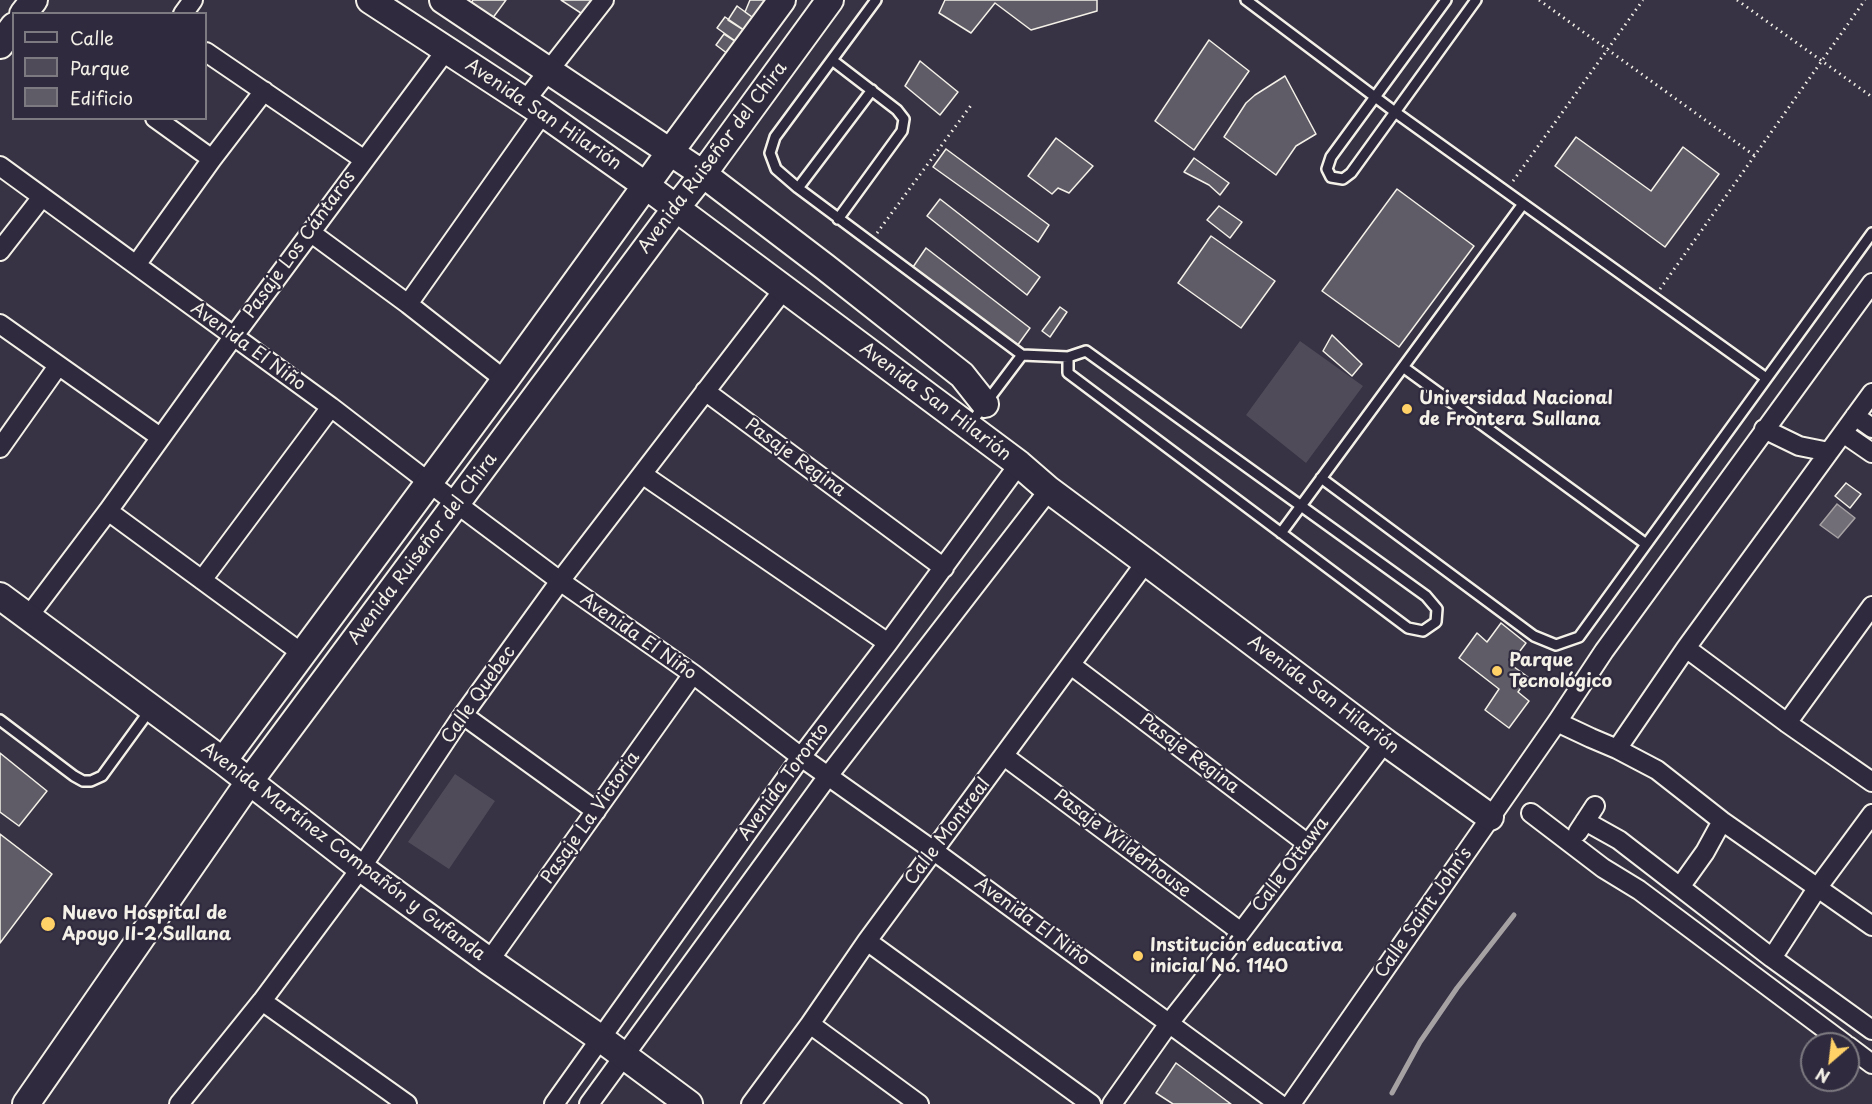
<!DOCTYPE html>
<meta charset="utf-8">
<style>
body{margin:0}
#map{position:relative;width:1872px;height:1104px;overflow:hidden;background:#373244;font-family:"Playpen Sans",sans-serif}
canvas{display:block}
.legend{position:absolute;left:12px;top:12px;width:195px;height:108px;box-sizing:border-box;background:#2f2a3d;border:2px solid #7e7a81;margin:0;padding:8px 10px;list-style:none;font-size:18px;color:#f4f1e8}
.legend li{display:flex;align-items:center;gap:12px;height:30px}
.legend b{width:30px;border:2px solid #7e7a81}
.north{position:absolute;left:1800px;top:1032px;width:60px;height:60px;box-sizing:border-box;background:#2f2a3d;border:2px solid #7e7a81;border-radius:50%;rotate:208deg;font-size:16px;font-weight:700;line-height:24px;text-align:center;color:#f4f1e8}
.north::after{content:'';display:block;margin:auto;width:21px;height:27px;background:#ffd166;clip-path:polygon(50% 0,100% 100%,50% 72%,0 100%)}
</style>
<div id="map">
<canvas width="1872" height="1104"></canvas>
<ul class="legend">
<li><b style="height:8px;background:#2f2a3d"></b>Calle</li>
<li><b style="height:16px;background:#504b59"></b>Parque</li>
<li><b style="height:16px;background:#5f5c67"></b>Edificio</li>
</ul>
<div class="north">N</div>
</div>
<script>
const ctx = document.querySelector('canvas').getContext('2d');
ctx.lineJoin = 'round';
function paint(path, color) { ctx.fillStyle = color; ctx.fill(path, 'evenodd'); }
const shape = rows => new Path2D(rows.map(r => 'M' + r).join(''));
function stroke(path, color, width, dash) { ctx.strokeStyle = color; ctx.lineWidth = width; ctx.lineCap = dash ? 'butt' : 'round'; ctx.setLineDash(dash || []); ctx.stroke(path); }
function label(font, color, halo, rows, align = 'center') {
  ctx.font = font + ' "Playpen Sans",sans-serif'; ctx.lineWidth = 4.5; ctx.setLineDash([]); ctx.textBaseline = 'middle'; ctx.strokeStyle = halo; ctx.fillStyle = color; for (const [text, x, y, turn = 0] of rows) {
    ctx.save(); ctx.translate(x, y); ctx.rotate((+turn || 0) * Math.PI / 180); ctx.textAlign = isNaN(turn) ? turn : align; if (halo) ctx.strokeText(text, 0, 0); ctx.fillText(text, 0, 0); ctx.restore();
  }
}
paint(shape([
 [1300,341,1363,386,1306,463,1246,415],
 [455,774,495,801,449,869,408,842]
]), '#504b59');
const water = shape([
 [1837,504,1855,518,1838,538,1820,525,1837,504]
]);
paint(water, '#726e77');
stroke(water, '#a6a2a4', 1.5);
stroke(shape([
 [1392,1093,1420,1042,1457,988,1514,915]
]), '#a6a2a4', 5);
const building = shape([
 [473,0,506,0,492,19,471,3,473,0],
 [561,0,598,0,587,17,561,0],
 [750,0,768,0,759,22,745,12,750,0],
 [945,0,1097,0,1097,11,1031,30,995,3,971,33,939,13,945,0],
 [737,6,759,22,750,34,728,20,737,6],
 [725,17,750,34,741,45,717,28,725,17],
 [724,34,741,45,732,57,716,45,724,34],
 [1209,40,1249,71,1194,150,1155,121,1209,40],
 [920,61,958,92,940,115,905,86,920,61],
 [1285,76,1316,134,1296,146,1276,175,1224,137,1246,103,1255,95,1285,76],
 [1576,137,1651,191,1683,147,1719,174,1665,247,1555,166,1576,137],
 [1056,138,1093,166,1069,193,1058,188,1052,194,1028,176,1056,138],
 [946,149,1049,225,1038,242,933,167,946,149],
 [1194,158,1229,183,1220,195,1209,185,1184,172,1194,158],
 [1397,189,1474,246,1399,347,1322,291,1397,189],
 [940,199,1040,277,1027,295,927,216,940,199],
 [1219,206,1242,222,1230,238,1207,220,1219,206],
 [1211,236,1275,281,1241,328,1178,283,1211,236],
 [926,248,1030,328,1017,346,913,267,926,248],
 [1060,307,1067,312,1050,337,1042,331,1060,307],
 [1332,335,1362,364,1352,376,1323,351,1332,335],
 [1846,483,1861,494,1850,508,1835,496,1846,483],
 [1501,623,1526,643,1510,664,1528,677,1518,692,1529,701,1509,728,1485,710,1499,689,1459,658,1477,633,1487,642,1501,623],
 [0,753,47,791,19,826,0,812,0,753],
 [0,834,52,874,0,943,0,834],
 [1176,1063,1231,1104,1173,1104,1156,1093,1176,1063]
]);
paint(building, '#5f5c67');
stroke(building, '#f4f1e8', 1.5);
const lane = shape([
 [876,0,775,137,770,153,776,169,798,188,1022,355],
 [1246,0,1395,112,1766,378],
 [1446,0,1331,157,1327,169,1331,177,1343,179,1351,173,1476,0],
 [832,60,897,110,904,119,902,131,838,219],
 [798,188,872,90],
 [1403,367,1646,544],
 [970,424,1022,355,1068,357,1086,351,1426,596,1437,609,1436,622,1423,631,1408,628,1068,373,1068,357],
 [1321,478,1534,636,1556,645,1579,637,1872,233],
 [1281,533,1523,204],
 [0,720,74,776,83,781,91,781,102,776,150,710]
]);
const street = shape([
 [183,14,193,0],
 [206,52,363,159],
 [525,101,604,0],
 [155,118,212,159],
 [0,166,331,407,457,504,560,581,693,674,801,757,934,851,1279,1104],
 [310,232,408,304,505,380],
 [0,251,42,197],
 [136,265,212,159,264,91],
 [408,304,543,113],
 [0,324,160,437],
 [705,391,944,568],
 [1855,416,1872,428],
 [1764,429,1799,446,1829,452],
 [1843,433,1872,453],
 [0,448,58,366],
 [642,474,888,643],
 [108,511,303,654],
 [202,580,331,407],
 [28,617,108,511,233,337,447,49],
 [1686,648,1787,723,1872,782],
 [1071,665,1308,844],
 [463,715,596,811],
 [1557,722,1591,738,1617,749,1657,770,1722,821,1872,926],
 [1787,723,1872,606],
 [1617,749,1686,648,1872,393],
 [1004,756,1241,932],
 [1531,813,1603,868,1639,890,1845,1044],
 [1585,821,1619,840,1641,857,1772,958,1872,1030],
 [1578,832,1595,806],
 [1680,887,1705,852,1722,821],
 [867,941,1091,1104],
 [1772,958,1818,887,1872,814],
 [489,961,693,674],
 [262,1001,407,1104],
 [810,1024,919,1104],
 [1848,1046,1872,1064],
 [179,1104,262,1001,361,868,458,722,560,581,784,289],
 [554,1104,801,757,888,643,1019,464],
 [589,1104,828,776,1049,490],
 [751,1104,810,1024,867,941,1146,562],
 [1112,1104,1170,1022,1241,932,1385,742],
 [1291,1104,1557,722,1604,651,1872,283]
]);
const secondary = shape([
 [370,0,543,113,645,185,1019,464,1049,490,1146,562,1385,742,1490,817],
 [443,0,703,174,825,267,962,375,985,404],
 [23,14,34,0],
 [0,45,14,26],
 [0,596,223,761,361,868,489,961,600,1038,689,1104],
 [223,761,505,380,670,152,782,0],
 [26,1104,249,782,676,208,703,174,830,0]
]);
stroke(lane, '#f4f1e8', 14);
stroke(street, '#f4f1e8', 22);
stroke(secondary, '#f4f1e8', 30);
stroke(shape([
 [1539,0,1755,156],
 [1737,0,1872,97],
 [1513,181,1643,0],
 [877,233,972,104],
 [1660,289,1865,0]
]), '#f4f1e8', 3, [1.5, 4.5]);
stroke(lane, '#2f2a3d', 9);
stroke(street, '#2f2a3d', 18);
stroke(secondary, '#2f2a3d', 26);
for (const [x, y, r, color] of [
 [1407,409,6,"#ffd166"],
 [1497,671,6,"#ffd166"],
 [48,924,8,"#ffd166"],
 [1138,956,6,"#ffd166"]
]) { const dot = new Path2D(); dot.arc(x, y, r, 0, 2 * Math.PI); ctx.fillStyle = color; ctx.fill(dot); stroke(dot, '#2f2a3d', 2); }
label('18px', '#f4f1e8', '#2f2a3d', [
 ["Avenida San Hilarión",543,115,34],
 ["Avenida Ruiseñor del Chira",713,158,-53],
 ["Pasaje Los Cántaros",300,245,-54],
 ["Avenida El Niño",248,347,36],
 ["Avenida San Hilarión",935,402,37],
 ["Pasaje Regina",795,458,36],
 ["Avenida Ruiseñor del Chira",423,549,-53],
 ["Avenida El Niño",638,637,35],
 ["Calle Quebec",479,695,-55],
 ["Avenida San Hilarión",1323,695,37],
 ["Pasaje Regina",1189,754,37],
 ["Avenida Toronto",784,782,-54],
 ["Pasaje La Victoria",591,818,-55],
 ["Calle Montreal",948,832,-53],
 ["Pasaje Wilderhouse",1122,844,37],
 ["Avenida Martínez Compañón y Gufanda",343,852,37],
 ["Calle Ottawa",1291,865,-53],
 ["Calle Saint John's",1424,913,-55],
 ["Avenida El Niño",1032,922,36]
]);
label('bold 18px', '#f4f1e8', '#2f2a3d', [
 ["Universidad Nacional",1419,399],
 ["de Frontera Sullana",1419,420],
 ["Parque",1509,661],
 ["Tecnológico",1509,682],
 ["Nuevo Hospital de",62,914],
 ["Apoyo II-2 Sullana",62,935],
 ["Institución educativa",1150,946],
 ["inicial No. 1140",1150,967]
], 'left');
</script>
